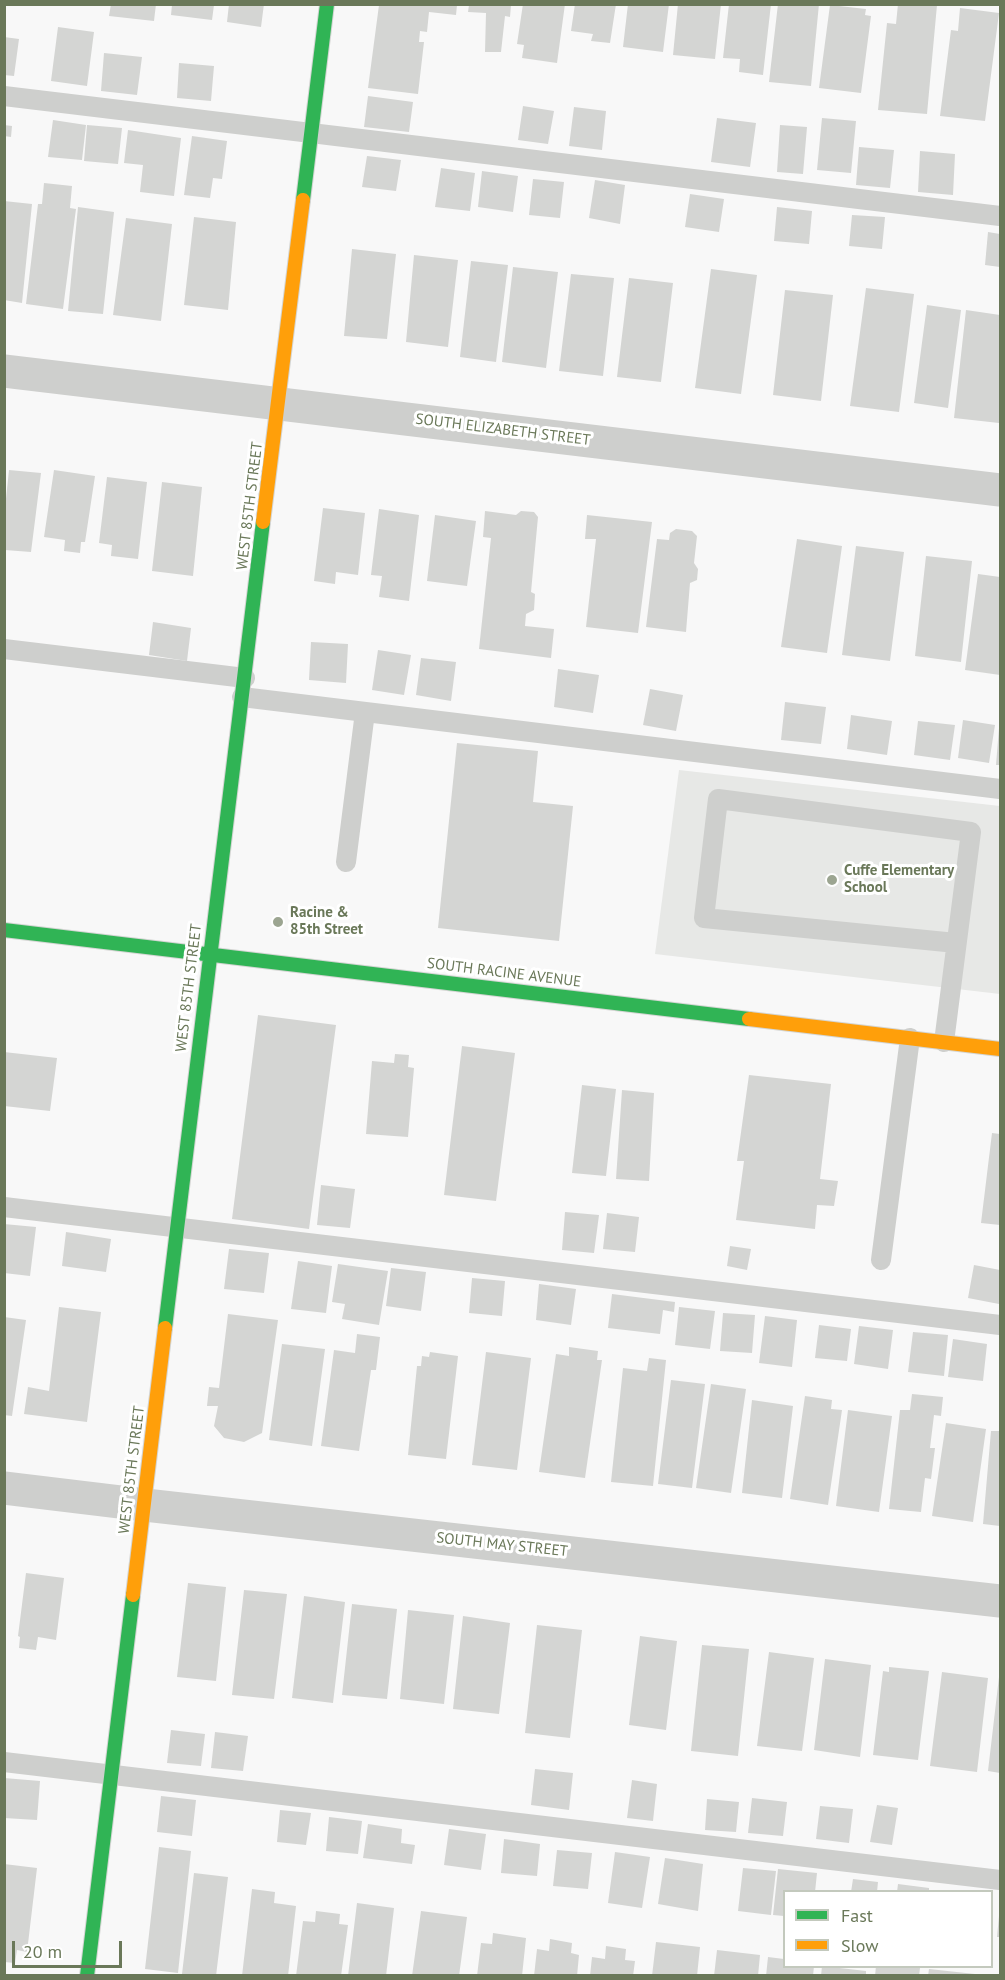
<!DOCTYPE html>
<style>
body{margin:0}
#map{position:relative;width:1005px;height:1980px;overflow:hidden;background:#f8f8f8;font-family:"PT Sans",sans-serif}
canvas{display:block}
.frame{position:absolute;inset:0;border:6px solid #6a7859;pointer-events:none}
.legend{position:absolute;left:783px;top:1890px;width:210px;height:78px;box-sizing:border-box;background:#fff;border:2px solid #c3c9bd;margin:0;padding:8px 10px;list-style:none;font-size:18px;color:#6a7859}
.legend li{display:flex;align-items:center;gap:12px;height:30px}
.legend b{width:30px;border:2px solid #c3c9bd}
.scale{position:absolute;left:12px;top:1941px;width:110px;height:27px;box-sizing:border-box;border:3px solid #6a7859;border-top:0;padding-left:8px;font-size:18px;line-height:21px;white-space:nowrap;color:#6a7859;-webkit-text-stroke:4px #fff;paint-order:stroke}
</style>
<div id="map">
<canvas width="1005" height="1980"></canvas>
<div class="frame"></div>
<ul class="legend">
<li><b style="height:8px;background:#30b455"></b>Fast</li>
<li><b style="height:8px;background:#ff9f0a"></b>Slow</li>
</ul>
<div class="scale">20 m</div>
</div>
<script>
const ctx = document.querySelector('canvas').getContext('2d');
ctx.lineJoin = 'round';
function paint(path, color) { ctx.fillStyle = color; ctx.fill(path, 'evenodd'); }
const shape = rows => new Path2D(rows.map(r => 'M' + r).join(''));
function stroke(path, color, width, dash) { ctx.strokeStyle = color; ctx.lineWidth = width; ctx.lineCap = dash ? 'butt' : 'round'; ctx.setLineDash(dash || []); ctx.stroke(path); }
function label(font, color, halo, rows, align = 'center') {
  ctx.font = font + ' "PT Sans",sans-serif'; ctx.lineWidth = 6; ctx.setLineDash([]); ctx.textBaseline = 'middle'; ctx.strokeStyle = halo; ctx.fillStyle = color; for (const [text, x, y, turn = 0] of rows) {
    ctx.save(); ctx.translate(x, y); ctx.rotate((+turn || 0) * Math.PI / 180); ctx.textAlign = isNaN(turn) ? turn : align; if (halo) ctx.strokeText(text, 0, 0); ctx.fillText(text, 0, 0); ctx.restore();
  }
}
paint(shape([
 [679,770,1000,806,1000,994,655,954]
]), '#e7e8e6');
paint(shape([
 [111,4,156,4,154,21,109,16],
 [229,4,264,4,261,27,227,22],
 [523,4,565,4,557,63,522,58,524,45,517,44],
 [575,4,616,4,610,43,591,41,593,34,571,31],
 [628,4,669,4,663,52,623,47],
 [678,4,721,4,715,59,673,55],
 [729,4,771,4,763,75,739,72,740,59,723,58],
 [778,4,819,4,811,86,769,82],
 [898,4,937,5,927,114,878,110,887,23,896,24],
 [172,5,214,5,212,20,171,15],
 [379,5,457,5,456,15,429,12,427,32,420,31,419,42,424,42,418,94,368,88],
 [469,5,511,5,510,17,505,16,501,52,485,52,486,13,468,12],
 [830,5,866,9,865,15,871,16,861,93,819,88],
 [960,8,999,13,985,121,940,116,951,30,958,31],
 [58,27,94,32,87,86,51,81],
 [4,37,19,39,14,76,4,75],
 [104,53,142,57,137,95,101,91],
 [179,63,214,66,211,101,177,98],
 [368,96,413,102,409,132,364,127],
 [523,106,554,111,548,144,518,140],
 [574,107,606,111,602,150,569,146],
 [717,118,756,123,750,167,711,162],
 [822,118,856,121,851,173,817,170],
 [53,120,86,125,82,160,48,157],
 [4,125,12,126,11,137,4,136],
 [87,125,122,128,118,164,84,161],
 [780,125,807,127,803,174,777,172],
 [128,130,181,138,174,196,140,192,143,165,124,163],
 [192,136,227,141,222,179,213,178,210,198,184,195],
 [859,147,894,150,890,188,856,185],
 [920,151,955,154,953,195,918,192],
 [367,156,401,160,396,191,362,187],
 [441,168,475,173,470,211,435,207],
 [482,171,518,176,513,212,478,207],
 [533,179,564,182,560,218,529,215],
 [595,180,625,185,620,224,589,218],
 [44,183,72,186,70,208,76,209,63,309,26,304,38,204,42,204],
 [690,194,724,199,719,232,685,227],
 [4,201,32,204,22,303,4,300],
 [78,207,114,212,103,314,68,311],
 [777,207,812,211,809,244,774,241],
 [852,215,885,217,882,249,849,246],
 [194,217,236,222,228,310,184,305],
 [126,218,172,224,161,321,113,315],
 [988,232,1000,234,1000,267,985,265],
 [352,249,396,254,387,339,344,336],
 [414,255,458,260,448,347,406,342],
 [471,261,508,265,496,362,460,357],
 [513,267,558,272,546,368,502,362],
 [711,269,757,275,741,394,695,388],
 [571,274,614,278,603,376,559,371],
 [629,278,673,283,661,382,617,377],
 [866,288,914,294,899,412,850,406],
 [785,290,833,295,821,401,773,395],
 [927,305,961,310,948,408,914,403],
 [966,310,1000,315,1000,408,999,423,954,418],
 [9,470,41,473,31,552,5,550,5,508],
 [54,470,95,476,85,542,81,542,80,553,64,551,65,540,44,537],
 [107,477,147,482,138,559,111,556,112,545,99,543],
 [162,482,202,487,193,576,152,571],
 [323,508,365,513,358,575,336,572,335,584,314,581],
 [379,509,419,515,409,601,379,597,382,576,371,575],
 [485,511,516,515,521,511,534,512,538,517,531,592,535,594,534,610,526,614,525,626,554,629,551,658,479,649,491,538,483,537],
 [435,515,476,521,467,586,427,581],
 [587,515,652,522,638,633,586,627,596,539,585,539],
 [676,529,692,531,697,536,694,563,698,569,697,580,690,583,686,632,646,627,657,539,669,540,670,533],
 [797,539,842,546,827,653,781,647],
 [856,546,904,552,890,661,842,655],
 [926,556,972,561,961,662,915,656],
 [978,574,1000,577,1000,675,965,670],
 [153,622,191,628,187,661,149,655],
 [311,642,348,644,346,683,309,680],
 [378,650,411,655,404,695,372,690],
 [421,658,456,662,451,701,416,695],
 [558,669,599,675,593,713,554,707],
 [650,689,683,695,676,731,643,725],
 [785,702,826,707,821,744,781,740],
 [851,715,892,721,887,755,847,749],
 [963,720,995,725,989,763,958,758],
 [918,721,955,725,950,760,914,755],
 [999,728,1000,728,1000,765,996,765],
 [457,743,538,751,533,802,573,806,559,941,438,928],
 [258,1015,336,1025,309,1229,232,1219],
 [462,1046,515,1053,496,1201,444,1195],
 [4,1052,57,1058,50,1111,4,1106],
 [395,1054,409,1055,408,1067,414,1068,408,1137,366,1134,372,1061,394,1063],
 [749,1075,831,1084,820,1179,838,1181,834,1206,817,1205,815,1229,736,1220,744,1161,737,1161],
 [582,1085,616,1089,606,1176,572,1173],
 [622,1090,654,1093,649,1181,616,1179],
 [992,1133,1000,1134,1000,1225,981,1223],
 [321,1185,355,1189,350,1228,317,1225],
 [565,1212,599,1215,594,1253,562,1250],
 [607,1213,639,1217,635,1252,603,1249],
 [4,1224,36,1227,30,1276,4,1273],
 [66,1232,111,1239,106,1272,62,1266],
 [730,1246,751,1249,747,1270,727,1266],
 [229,1249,269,1253,264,1293,224,1289],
 [298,1261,332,1266,326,1313,291,1309],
 [338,1264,388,1271,379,1325,342,1319,345,1304,332,1302],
 [974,1265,1000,1270,999,1304,968,1298],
 [391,1268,426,1272,421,1311,386,1306],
 [472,1278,505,1281,502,1316,469,1313],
 [539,1284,576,1289,571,1325,536,1320],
 [612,1294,675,1302,674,1312,663,1310,660,1334,608,1328],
 [59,1307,101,1312,87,1422,24,1414,28,1387,49,1391],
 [679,1307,715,1311,710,1349,675,1345],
 [723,1313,755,1315,752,1353,720,1351],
 [228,1314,278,1320,262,1433,244,1442,224,1438,214,1426,218,1406,207,1406,209,1387,219,1388],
 [765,1316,797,1320,792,1367,759,1363],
 [4,1317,26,1320,12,1416,4,1415],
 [819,1325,851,1329,847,1361,815,1358],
 [859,1326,893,1330,888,1369,854,1364],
 [913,1332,948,1335,944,1376,908,1372],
 [357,1334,380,1337,376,1370,371,1370,359,1451,321,1446,334,1350,355,1353],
 [953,1339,987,1344,983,1381,948,1377],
 [282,1344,325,1349,312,1446,269,1440],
 [569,1347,598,1351,597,1360,602,1360,585,1478,539,1472,556,1354,569,1356],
 [430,1352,458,1356,446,1459,408,1455,417,1366,421,1366,422,1356,429,1357],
 [486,1352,531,1358,517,1470,472,1465],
 [649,1358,666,1360,653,1486,611,1482,623,1368,647,1371],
 [671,1380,705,1384,692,1488,658,1484],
 [711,1384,746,1389,731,1493,696,1488],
 [912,1394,943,1397,941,1416,934,1415,930,1448,935,1448,931,1479,925,1478,921,1512,889,1509,900,1410,910,1410],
 [805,1396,832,1400,831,1409,842,1410,828,1505,790,1499],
 [752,1400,793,1406,782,1498,742,1493],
 [848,1410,892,1416,879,1512,836,1506],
 [946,1423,986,1429,973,1522,932,1516],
 [991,1431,1000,1431,1000,1526,983,1524],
 [26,1573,64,1578,56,1640,38,1637,36,1650,19,1648,20,1637,18,1636],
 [188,1583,226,1587,216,1681,177,1677],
 [244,1590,287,1594,274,1699,232,1695],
 [304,1596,345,1602,333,1703,292,1698],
 [352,1604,397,1609,387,1699,342,1695],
 [408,1610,454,1615,444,1704,400,1699],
 [463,1616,510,1623,499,1714,453,1709],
 [537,1625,582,1630,570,1738,525,1733],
 [640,1636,677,1641,666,1730,629,1725],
 [702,1645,749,1649,738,1756,691,1751],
 [769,1652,814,1658,802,1751,757,1746],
 [825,1659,871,1665,860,1757,814,1750],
 [889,1667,929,1671,918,1760,873,1755,883,1671,889,1672],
 [942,1672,988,1678,977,1772,930,1766],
 [999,1677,1000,1678,1000,1773,988,1771],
 [171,1730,205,1734,201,1766,167,1763],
 [215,1732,248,1736,243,1771,211,1768],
 [535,1769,573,1773,569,1810,531,1805],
 [4,1778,40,1781,37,1820,4,1818],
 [632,1780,657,1784,653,1821,627,1818],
 [161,1796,196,1800,192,1836,157,1832],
 [752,1798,787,1802,783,1836,748,1833],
 [707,1799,739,1802,736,1832,705,1830],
 [877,1805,898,1808,892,1845,870,1842],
 [820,1806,853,1809,849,1843,816,1839],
 [280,1810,311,1813,306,1845,277,1842],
 [329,1817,362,1821,358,1854,326,1851],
 [368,1824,402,1829,401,1843,415,1845,412,1864,363,1858],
 [449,1829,486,1834,481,1870,444,1865],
 [504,1839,540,1844,537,1876,501,1873],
 [159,1847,191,1851,178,1973,145,1969],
 [557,1850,592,1853,588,1889,553,1886],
 [615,1852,650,1857,642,1908,608,1903],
 [665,1858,703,1864,698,1911,658,1904],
 [4,1864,37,1868,27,1952,17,1950,15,1963,4,1962],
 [743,1868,776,1871,771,1915,738,1911],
 [778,1869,817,1873,815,1892,784,1892,784,1916,773,1915],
 [194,1873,228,1877,216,1976,182,1974],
 [853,1879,878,1882,877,1892,851,1892],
 [898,1884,929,1888,929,1892,897,1892],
 [252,1889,275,1892,274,1903,296,1906,288,1976,242,1976],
 [357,1903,394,1908,386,1976,348,1976],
 [316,1911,340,1914,339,1924,348,1925,341,1976,296,1976,303,1921,315,1922],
 [421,1911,467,1917,459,1976,412,1976],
 [999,1916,1000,1916,1000,1937,997,1937],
 [493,1933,526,1938,522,1976,477,1976,481,1943,492,1944],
 [550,1939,572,1943,571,1953,579,1955,577,1976,534,1976,537,1949,549,1951],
 [656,1942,700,1947,697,1976,652,1976],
 [606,1946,626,1949,625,1960,635,1961,633,1976,590,1976,592,1957,605,1959],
 [717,1950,760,1955,758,1976,714,1976],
 [768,1957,784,1959,784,1966,814,1966,813,1976,766,1976],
 [822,1966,866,1971,866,1976,821,1976],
 [876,1966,920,1968,919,1976,875,1976],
 [929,1969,975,1974,975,1976,928,1976]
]), '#d4d5d3');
const fast = shape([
 [303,200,327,4],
 [4,930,749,1019],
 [165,1328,263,522],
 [87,1976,133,1595]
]);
const slow = shape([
 [263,522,303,200],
 [749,1019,1000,1049],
 [133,1595,165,1328]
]);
stroke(fast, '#d4d5d3', 16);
stroke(slow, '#d4d5d3', 16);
stroke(shape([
 [4,96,1000,216],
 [4,649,245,678],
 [242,697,1000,789],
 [346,862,365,712],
 [944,1042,971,832,718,799,704,918,956,943],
 [4,1207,1000,1325],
 [881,1260,910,1038],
 [4,1762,1000,1880]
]), '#cecfcd', 20);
stroke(shape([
 [4,371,1000,490],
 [4,1488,145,1505,1000,1601]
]), '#cecfcd', 33);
stroke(fast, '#30b455', 14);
stroke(slow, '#ff9f0a', 14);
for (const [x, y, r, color] of [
 [832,880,6,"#9ca591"],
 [278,922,6,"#9ca591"]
]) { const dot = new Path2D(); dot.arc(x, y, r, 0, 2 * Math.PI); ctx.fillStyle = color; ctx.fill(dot); stroke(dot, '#fff', 2); }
label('15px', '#6a7859', '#fff', [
 ["SOUTH ELIZABETH STREET",503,430,7],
 ["WEST 85TH STREET",250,506,-83],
 ["SOUTH RACINE AVENUE",504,973,7],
 ["WEST 85TH STREET",189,988,-83],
 ["WEST 85TH STREET",132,1470,-83],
 ["SOUTH MAY STREET",502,1545,6]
]);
label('bold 15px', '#6a7859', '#fff', [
 ["Cuffe Elementary",844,871],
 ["School",844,888],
 ["Racine &",290,913],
 ["85th Street",290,930]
], 'left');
</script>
